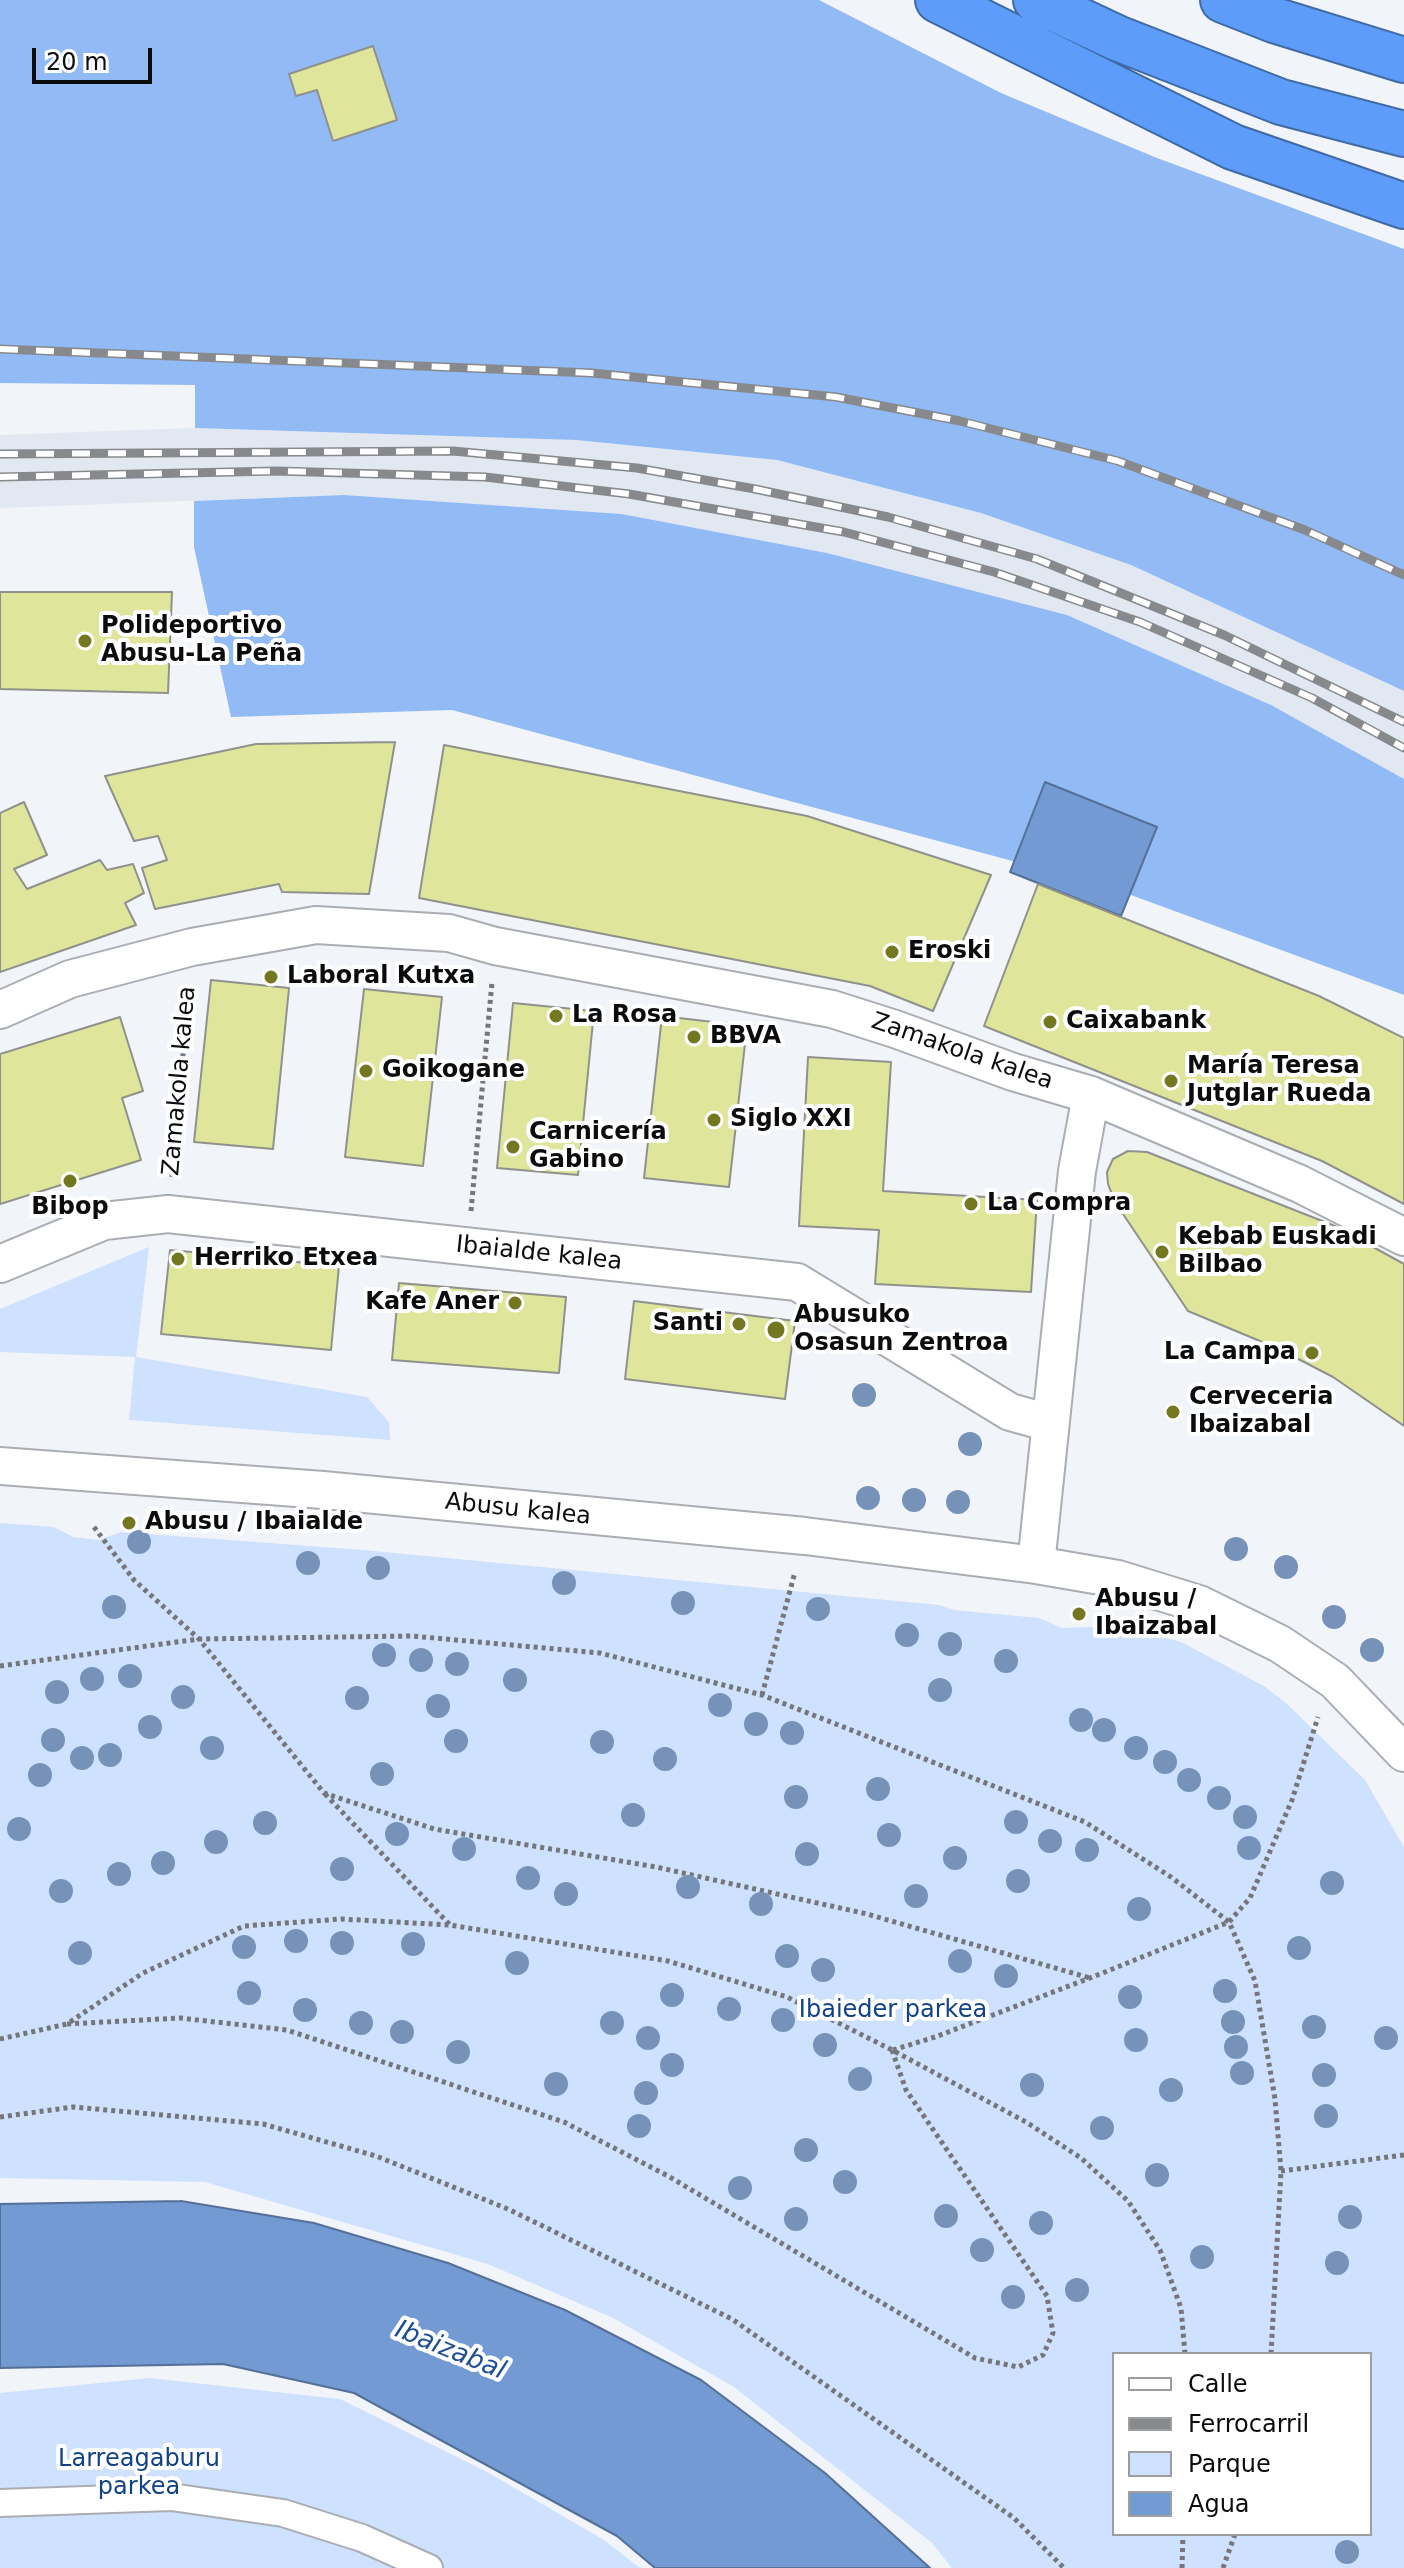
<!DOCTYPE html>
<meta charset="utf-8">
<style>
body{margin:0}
#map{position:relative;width:1404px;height:2568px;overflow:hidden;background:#f1f4f8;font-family:"DejaVu Sans",sans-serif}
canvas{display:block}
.legend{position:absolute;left:1112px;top:2352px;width:260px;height:184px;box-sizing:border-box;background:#fff;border:2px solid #9d9e9f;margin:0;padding:10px 14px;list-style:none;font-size:24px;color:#0b0c0e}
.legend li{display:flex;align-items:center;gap:16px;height:40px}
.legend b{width:40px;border:2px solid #9d9e9f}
.scale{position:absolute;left:32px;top:48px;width:120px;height:36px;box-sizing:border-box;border:4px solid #0b0c0e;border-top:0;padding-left:10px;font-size:24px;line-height:28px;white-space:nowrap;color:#0b0c0e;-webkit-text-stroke:6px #fff;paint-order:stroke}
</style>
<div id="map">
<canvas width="1404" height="2568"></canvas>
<ul class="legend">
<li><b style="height:10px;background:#fff"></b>Calle</li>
<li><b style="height:10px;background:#87898c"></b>Ferrocarril</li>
<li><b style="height:22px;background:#cee1fe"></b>Parque</li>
<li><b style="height:22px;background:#739ad3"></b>Agua</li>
</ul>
<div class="scale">20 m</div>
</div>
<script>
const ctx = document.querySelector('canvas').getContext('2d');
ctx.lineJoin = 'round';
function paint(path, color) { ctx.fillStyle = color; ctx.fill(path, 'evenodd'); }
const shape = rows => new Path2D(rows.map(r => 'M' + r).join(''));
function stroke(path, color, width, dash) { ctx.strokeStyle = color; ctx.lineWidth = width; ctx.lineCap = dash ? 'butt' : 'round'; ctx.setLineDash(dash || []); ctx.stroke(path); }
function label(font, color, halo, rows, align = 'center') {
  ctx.font = font + ' "DejaVu Sans",sans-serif'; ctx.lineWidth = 8; ctx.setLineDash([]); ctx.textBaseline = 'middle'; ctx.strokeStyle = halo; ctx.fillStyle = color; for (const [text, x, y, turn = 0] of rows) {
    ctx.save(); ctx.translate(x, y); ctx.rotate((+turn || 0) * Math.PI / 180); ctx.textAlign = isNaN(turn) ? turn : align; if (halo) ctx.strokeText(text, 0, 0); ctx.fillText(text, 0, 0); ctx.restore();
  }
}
paint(shape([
 [195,428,576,440,777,460,981,513,1131,565,1404,691,1404,779,1271,705,1067,615,827,553,622,514,344,495,0,508,0,435]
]), '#e1e8f2');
paint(shape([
 [149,1247,136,1357,367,1397,389,1422,390,1440,129,1420,135,1357,0,1352,0,1309],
 [0,1523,54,1527,73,1537,98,1540,121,1532,363,1550,939,1605,954,1610,1039,1618,1062,1628,1123,1626,1181,1642,1264,1686,1286,1703,1365,1780,1404,1847,1404,2568,952,2568,932,2543,734,2387,613,2318,488,2264,205,2182,0,2178],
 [1370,2354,1370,2534,1114,2534,1114,2354],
 [149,2378,340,2399,487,2472,604,2540,640,2568,0,2568,0,2393]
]), '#cee1fe');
paint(shape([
 [0,0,819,0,1001,93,1157,158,1404,249,1404,691,1131,565,981,513,777,460,576,440,195,428,195,385,0,383],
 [344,495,622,514,827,553,1067,615,1271,705,1404,779,1404,995,1109,887,452,710,231,717,194,547,194,501]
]), '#92baf5');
const water = shape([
 [1045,782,1157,827,1121,916,1010,872,1045,782],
 [181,2201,314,2223,448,2263,565,2310,701,2380,825,2473,930,2568,655,2568,617,2536,354,2393,223,2364,0,2368,0,2204,181,2201]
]);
paint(water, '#739ad3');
stroke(water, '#546f98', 2);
const building = shape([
 [373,46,397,120,333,141,317,90,296,96,289,74,373,46],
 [0,592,172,592,168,693,0,689,0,592],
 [395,742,369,894,282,892,279,884,155,909,142,868,167,860,158,836,134,841,105,776,256,744,395,742],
 [444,745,807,816,991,875,933,1011,870,986,419,898,444,745],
 [24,802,47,855,14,869,27,889,100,860,107,870,133,864,144,893,125,903,136,925,0,972,0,813,24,802],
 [1038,884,1319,996,1404,1038,1404,1204,1322,1161,984,1026,1038,884],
 [211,980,289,988,273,1149,194,1142,211,980],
 [364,989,442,997,423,1166,345,1157,364,989],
 [513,1003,594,1011,578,1175,497,1168,513,1003],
 [662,1016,747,1026,729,1187,644,1178,662,1016],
 [120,1017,143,1091,122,1098,141,1160,0,1204,0,1054,120,1017],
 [808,1057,891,1062,883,1191,1037,1200,1031,1292,875,1284,879,1230,799,1226,808,1057],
 [1128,1151,1147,1152,1335,1226,1404,1264,1404,1426,1333,1377,1279,1349,1188,1311,1115,1202,1108,1184,1107,1172,1113,1159,1128,1151],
 [170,1250,339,1266,331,1350,161,1334,170,1250],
 [399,1283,566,1297,559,1373,392,1360,399,1283],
 [634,1301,795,1321,785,1399,625,1379,634,1301]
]);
paint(building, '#dfe69c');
stroke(building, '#90918c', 2);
const pedestrian = shape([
 [0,2503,171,2497,283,2513,362,2538,429,2568]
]);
const minor = shape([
 [0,1010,70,979,192,947,316,925,449,933,495,946,832,1009,895,1029,1013,1072,1091,1095,1300,1184,1404,1237],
 [0,1264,104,1221,168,1214,797,1282,1010,1412,1050,1423],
 [0,1466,323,1490,805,1536,1036,1565,1118,1579,1199,1604,1280,1644,1335,1681,1404,1753],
 [1036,1565,1077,1171,1091,1095]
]);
const motorway = shape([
 [938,0,1233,147,1404,206],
 [1036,0,1117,38,1281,102,1404,134],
 [1223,0,1274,20,1404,60]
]);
stroke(pedestrian, '#aaadb1', 30);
stroke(minor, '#aaadb1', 40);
stroke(motorway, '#406aa6', 48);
stroke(shape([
 [172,1177,189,988],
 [471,1211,492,982],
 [94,1527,134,1580,199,1639,324,1793,434,1829,656,1867,867,1914,1090,1978],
 [0,1666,199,1639,412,1636,600,1653,762,1695,1085,1822,1171,1877,1229,1922,1255,1981,1275,2099,1281,2171,1271,2354],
 [762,1695,795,1572],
 [325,1794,450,1925],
 [0,2039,67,2024],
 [892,2050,906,2090,1047,2296,1053,2333,1043,2355,1018,2367,975,2358,668,2176,564,2122,287,2030,180,2018,67,2024,143,1973,244,1926,341,1919,450,1925,668,1961,787,1997,892,2050,1026,2122,1081,2158,1128,2201,1160,2250,1181,2308,1185,2354],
 [893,2050,935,2037,1090,1978,1229,1922,1250,1898,1292,1800,1318,1717],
 [0,2117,73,2107,263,2124,376,2156,508,2209,732,2319,1014,2518,1064,2568],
 [1281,2171,1404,2155],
 [1182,2568,1183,2534],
 [1223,2568,1235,2534]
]), '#747679', 5, [4, 4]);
stroke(pedestrian, '#fff', 26);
stroke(minor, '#fff', 36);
stroke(motorway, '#5d9cf8', 44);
const rail = shape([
 [0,349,592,373,836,397,960,421,1118,461,1305,530,1404,575],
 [0,454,453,451,637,468,755,489,888,517,1037,559,1224,635,1404,722],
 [0,477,277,471,485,477,629,494,844,532,994,572,1140,622,1312,698,1404,748]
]);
stroke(rail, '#87898c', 9);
stroke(rail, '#fff', 6, [18]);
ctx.fillStyle = '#7692b9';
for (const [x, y] of [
 [864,1395],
 [970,1444],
 [868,1498],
 [914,1500],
 [958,1502],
 [139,1542],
 [1236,1549],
 [308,1563],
 [1286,1567],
 [378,1568],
 [564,1583],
 [683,1603],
 [114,1607],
 [818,1609],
 [1334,1617],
 [907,1635],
 [950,1644],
 [1372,1650],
 [384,1655],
 [421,1660],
 [1006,1661],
 [457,1664],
 [130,1676],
 [92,1679],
 [515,1680],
 [940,1690],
 [57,1692],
 [183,1697],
 [357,1698],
 [720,1705],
 [438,1706],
 [1081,1720],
 [756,1724],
 [150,1727],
 [1104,1730],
 [792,1733],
 [53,1740],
 [456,1741],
 [602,1742],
 [212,1748],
 [1136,1748],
 [110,1755],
 [82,1758],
 [665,1759],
 [1165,1762],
 [382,1774],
 [40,1775],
 [1189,1780],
 [878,1789],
 [796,1797],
 [1219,1798],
 [633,1815],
 [1245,1817],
 [1016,1822],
 [265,1823],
 [19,1829],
 [397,1834],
 [889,1835],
 [1050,1841],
 [216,1842],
 [1249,1848],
 [464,1849],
 [1087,1850],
 [807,1854],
 [955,1858],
 [163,1863],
 [342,1869],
 [119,1874],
 [528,1878],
 [1018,1881],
 [1332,1883],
 [688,1887],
 [61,1891],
 [566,1894],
 [916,1896],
 [761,1904],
 [1139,1909],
 [296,1941],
 [342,1943],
 [413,1944],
 [244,1947],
 [1299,1948],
 [80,1953],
 [787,1956],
 [960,1961],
 [517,1963],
 [823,1970],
 [1006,1976],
 [1225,1991],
 [249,1993],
 [672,1995],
 [1130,1997],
 [729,2009],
 [305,2010],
 [783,2020],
 [1233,2022],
 [361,2023],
 [612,2023],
 [1314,2027],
 [402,2032],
 [648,2038],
 [1386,2038],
 [1136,2040],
 [825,2045],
 [1236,2047],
 [458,2052],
 [672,2065],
 [1242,2073],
 [1324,2075],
 [860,2079],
 [556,2084],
 [1032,2085],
 [1171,2090],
 [646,2093],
 [1326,2116],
 [639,2126],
 [1102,2128],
 [806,2150],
 [1157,2175],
 [845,2182],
 [740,2188],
 [946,2216],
 [1350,2217],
 [796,2219],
 [1041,2223],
 [982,2250],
 [1202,2257],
 [1337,2263],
 [1077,2290],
 [1013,2297],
 [1347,2552]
]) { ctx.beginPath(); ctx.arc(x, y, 12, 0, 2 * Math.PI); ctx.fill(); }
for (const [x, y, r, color] of [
 [85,641,8,"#737720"],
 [892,952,8,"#737720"],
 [271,977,8,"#737720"],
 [556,1016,8,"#737720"],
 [1050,1022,8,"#737720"],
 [694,1037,8,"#737720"],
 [366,1071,8,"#737720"],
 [1171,1081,8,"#737720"],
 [714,1120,8,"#737720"],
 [513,1147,8,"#737720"],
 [70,1181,8,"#737720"],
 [971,1204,8,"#737720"],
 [1162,1252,8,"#737720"],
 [178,1259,8,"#737720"],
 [515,1303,8,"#737720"],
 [739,1324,8,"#737720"],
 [776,1330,10,"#737720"],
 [1312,1353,8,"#737720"],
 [1173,1412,8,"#737720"],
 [129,1523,8,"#737720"],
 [1079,1614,8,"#737720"]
]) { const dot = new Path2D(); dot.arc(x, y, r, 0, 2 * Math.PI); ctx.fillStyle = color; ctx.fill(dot); stroke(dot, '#fff', 3); }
label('bold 24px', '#0b0c0e', '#fff', [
 ["Polideportivo",101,627],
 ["Abusu-La Peña",101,655],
 ["Eroski",908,952],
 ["Laboral Kutxa",287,977],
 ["La Rosa",572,1016],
 ["Caixabank",1066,1022],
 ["BBVA",710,1037],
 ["María Teresa",1187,1067],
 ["Jutglar Rueda",1187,1095],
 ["Goikogane",382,1071],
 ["Siglo XXI",730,1120],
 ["Carnicería",529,1133],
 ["Gabino",529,1161],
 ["La Compra",987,1204],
 ["Bibop",70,1208,"center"],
 ["Kebab Euskadi",1178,1238],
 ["Bilbao",1178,1266],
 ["Herriko Etxea",194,1259],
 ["Kafe Aner",499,1303,"right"],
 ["Abusuko",794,1316],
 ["Osasun Zentroa",794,1344],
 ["Santi",723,1324,"right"],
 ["La Campa",1296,1353,"right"],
 ["Cerveceria",1189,1398],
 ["Ibaizabal",1189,1426],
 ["Abusu / Ibaialde",145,1523],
 ["Abusu /",1095,1600],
 ["Ibaizabal",1095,1628]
], 'left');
label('24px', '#0b0c0e', '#fff', [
 ["Zamakola kalea",962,1052,19],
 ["Zamakola kalea",180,1081,-85],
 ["Ibaialde kalea",539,1254,6],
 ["Abusu kalea",518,1510,6]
]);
label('24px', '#114286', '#fff', [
 ["Ibaieder parkea",893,2011],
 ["Larreagaburu",139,2460],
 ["parkea",139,2488]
]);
label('italic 26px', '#1e4e93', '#fff', [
 ["Ibaizabal",450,2351,22]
]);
</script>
